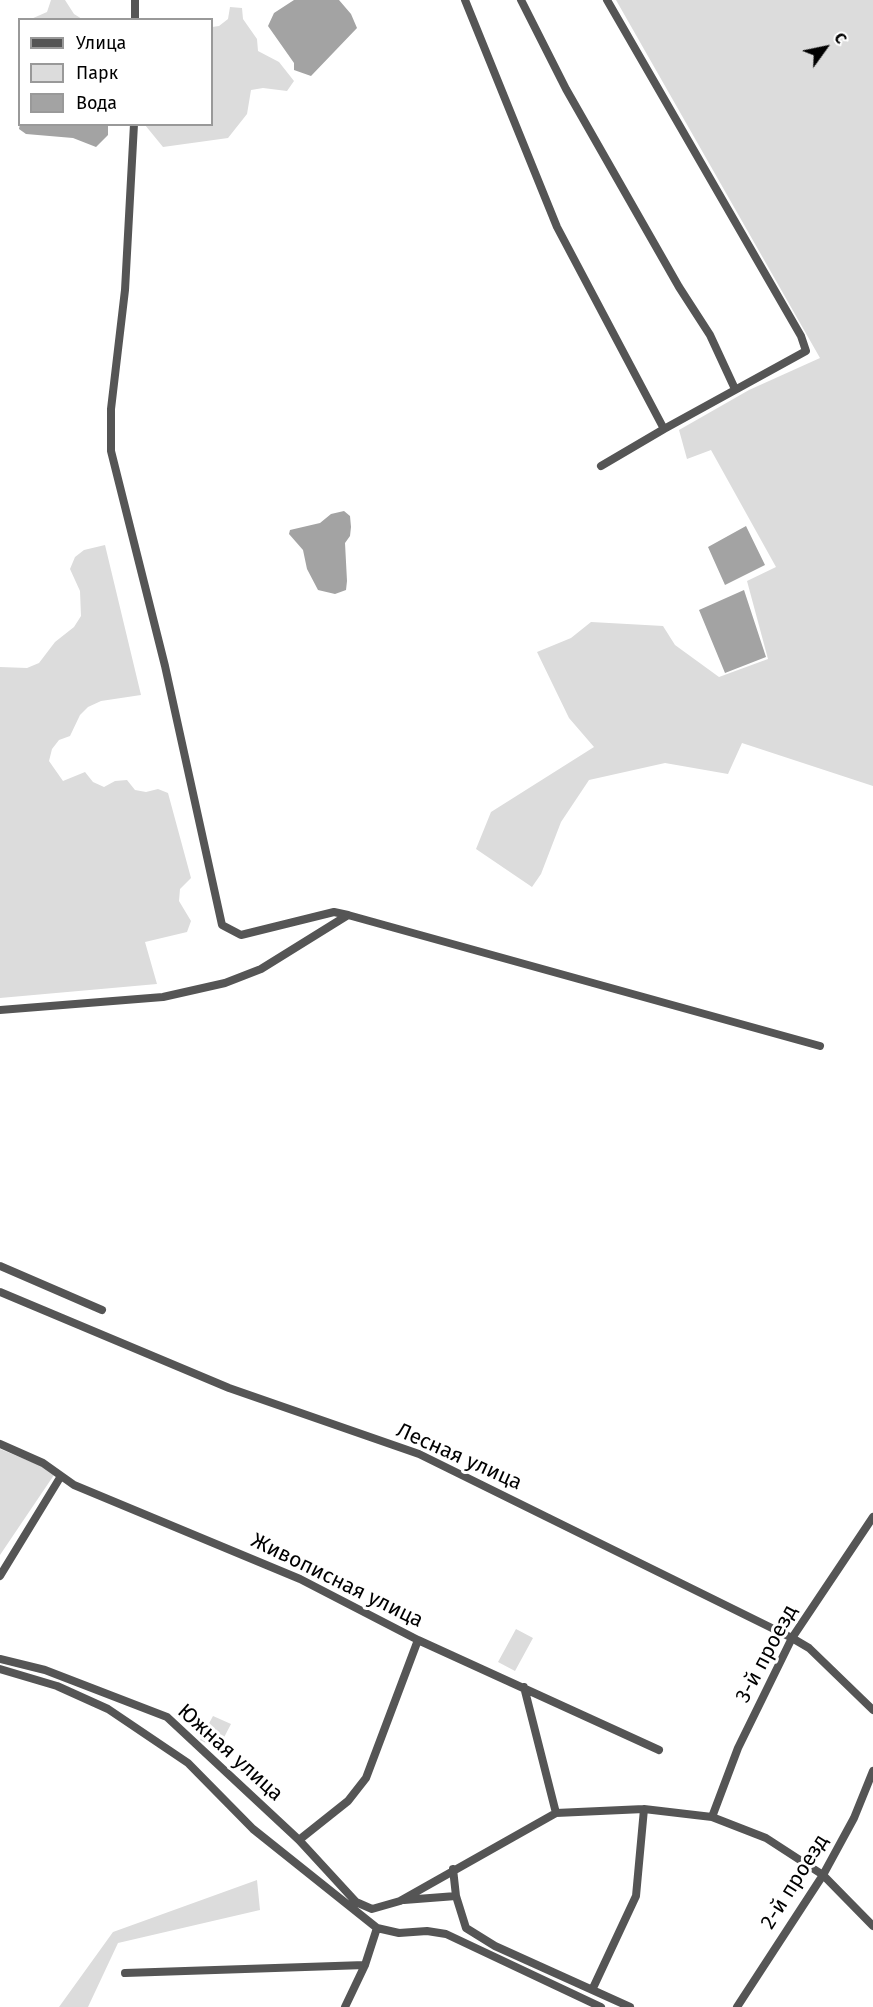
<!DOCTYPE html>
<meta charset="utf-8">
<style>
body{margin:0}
#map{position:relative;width:873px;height:2007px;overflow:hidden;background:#fff;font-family:"Fira Sans",sans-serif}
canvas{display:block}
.legend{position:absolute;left:18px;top:18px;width:195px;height:108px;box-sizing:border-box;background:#fff;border:2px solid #999;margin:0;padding:8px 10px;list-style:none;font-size:18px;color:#000}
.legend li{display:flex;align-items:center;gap:12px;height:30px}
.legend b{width:30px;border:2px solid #999}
.north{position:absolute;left:795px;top:18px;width:60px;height:60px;-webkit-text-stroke:4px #fff;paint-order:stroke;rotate:57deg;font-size:16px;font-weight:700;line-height:24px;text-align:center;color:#000}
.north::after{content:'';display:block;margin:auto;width:21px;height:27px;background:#000;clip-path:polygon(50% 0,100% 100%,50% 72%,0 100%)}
</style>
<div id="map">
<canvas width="873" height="2007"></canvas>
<ul class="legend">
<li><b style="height:8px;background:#555"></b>Улица</li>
<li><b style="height:16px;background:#dcdcdc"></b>Парк</li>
<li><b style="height:16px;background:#a3a3a3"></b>Вода</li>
</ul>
<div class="north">С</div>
</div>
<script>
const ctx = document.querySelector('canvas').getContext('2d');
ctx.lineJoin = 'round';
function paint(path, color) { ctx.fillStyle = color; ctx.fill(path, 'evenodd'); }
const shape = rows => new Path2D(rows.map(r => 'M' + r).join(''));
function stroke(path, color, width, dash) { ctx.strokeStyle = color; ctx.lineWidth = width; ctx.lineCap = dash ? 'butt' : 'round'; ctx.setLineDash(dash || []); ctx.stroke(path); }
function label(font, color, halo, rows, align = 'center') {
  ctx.font = font + ' "Fira Sans",sans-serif'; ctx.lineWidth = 6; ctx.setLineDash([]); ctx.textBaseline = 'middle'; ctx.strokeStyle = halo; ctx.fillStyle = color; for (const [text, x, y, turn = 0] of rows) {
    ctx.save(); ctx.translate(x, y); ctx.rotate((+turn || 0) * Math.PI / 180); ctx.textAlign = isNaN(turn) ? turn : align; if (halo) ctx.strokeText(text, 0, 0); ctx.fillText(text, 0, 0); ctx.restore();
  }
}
paint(shape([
 [51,0,65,0,74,14,82,19,31,19,47,12],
 [616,0,873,0,873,786,742,743,728,774,665,763,589,780,561,822,541,874,532,887,476,849,491,812,594,747,569,718,537,652,571,638,591,622,663,626,675,645,719,677,768,659,747,581,776,567,711,450,687,459,679,430,749,390,820,358],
 [230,7,242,8,243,19,257,39,258,51,279,62,294,81,287,91,263,88,251,90,247,114,228,138,163,147,145,125,212,124,212,27,219,26,228,19],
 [105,545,141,695,101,701,88,707,80,715,70,736,59,740,52,749,49,761,63,781,85,772,93,782,104,787,115,781,127,780,135,790,146,792,158,789,168,793,191,878,180,889,179,901,191,921,187,932,145,942,157,984,0,998,0,667,27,668,39,663,55,642,74,627,81,616,80,591,70,569,75,557,84,550],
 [0,1449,56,1472,0,1555],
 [516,1629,533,1638,515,1671,498,1662],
 [213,1716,231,1724,218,1749,200,1740],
 [257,1880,260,1910,118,1943,88,2007,59,2007,113,1932]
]), '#dcdcdc');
paint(shape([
 [294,0,339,0,351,14,357,28,311,76,294,70,294,63,268,26,274,13],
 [20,124,108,125,108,135,96,147,73,138,26,134,19,129],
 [344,511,350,516,351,527,350,536,345,543,347,581,346,590,335,594,318,590,307,569,303,550,289,534,290,530,320,523,331,514],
 [746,526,765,565,725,585,708,547],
 [744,590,766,657,725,673,699,610]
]), '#a3a3a3');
stroke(shape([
 [465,0,557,227,664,429,601,466],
 [521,0,566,89,679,287,710,335,735,389],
 [607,0,801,336,806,351,664,429],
 [135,20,135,0],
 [134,124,125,290,111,409,111,451,165,666,222,925,241,935,334,912,348,915],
 [0,1010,163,997,225,983,261,969,348,915,820,1046],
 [0,1266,102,1310],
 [0,1292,229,1388,419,1454,792,1638,809,1648,873,1710],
 [0,1444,43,1463,74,1485,300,1579,418,1640,659,1750],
 [0,1576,61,1476],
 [0,1659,45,1670,167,1717,299,1840,356,1902,372,1909,400,1901,556,1813,644,1809,712,1817,766,1838,823,1875,873,1926],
 [0,1669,57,1686,108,1709,188,1763,253,1829,377,1928,365,1965,345,2007],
 [524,1687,556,1813],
 [712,1817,738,1748,792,1638,873,1517],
 [299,1840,348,1801,366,1778,418,1640],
 [453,1869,456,1896,466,1928,495,1946,630,2007],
 [404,1900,456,1896],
 [377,1928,399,1933,427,1931,446,1934,601,2007],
 [125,1973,365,1965],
 [593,1988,636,1896,644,1809],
 [737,2007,823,1875,854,1818,873,1771]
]), '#555', 8);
label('21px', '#000', '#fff', [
 ["Лесная улица",459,1457,24],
 ["Живописная улица",337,1581,26],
 ["3-й проезд",767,1654,-62],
 ["Южная улица",230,1753,42],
 ["2-й проезд",795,1882,-58]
]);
</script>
